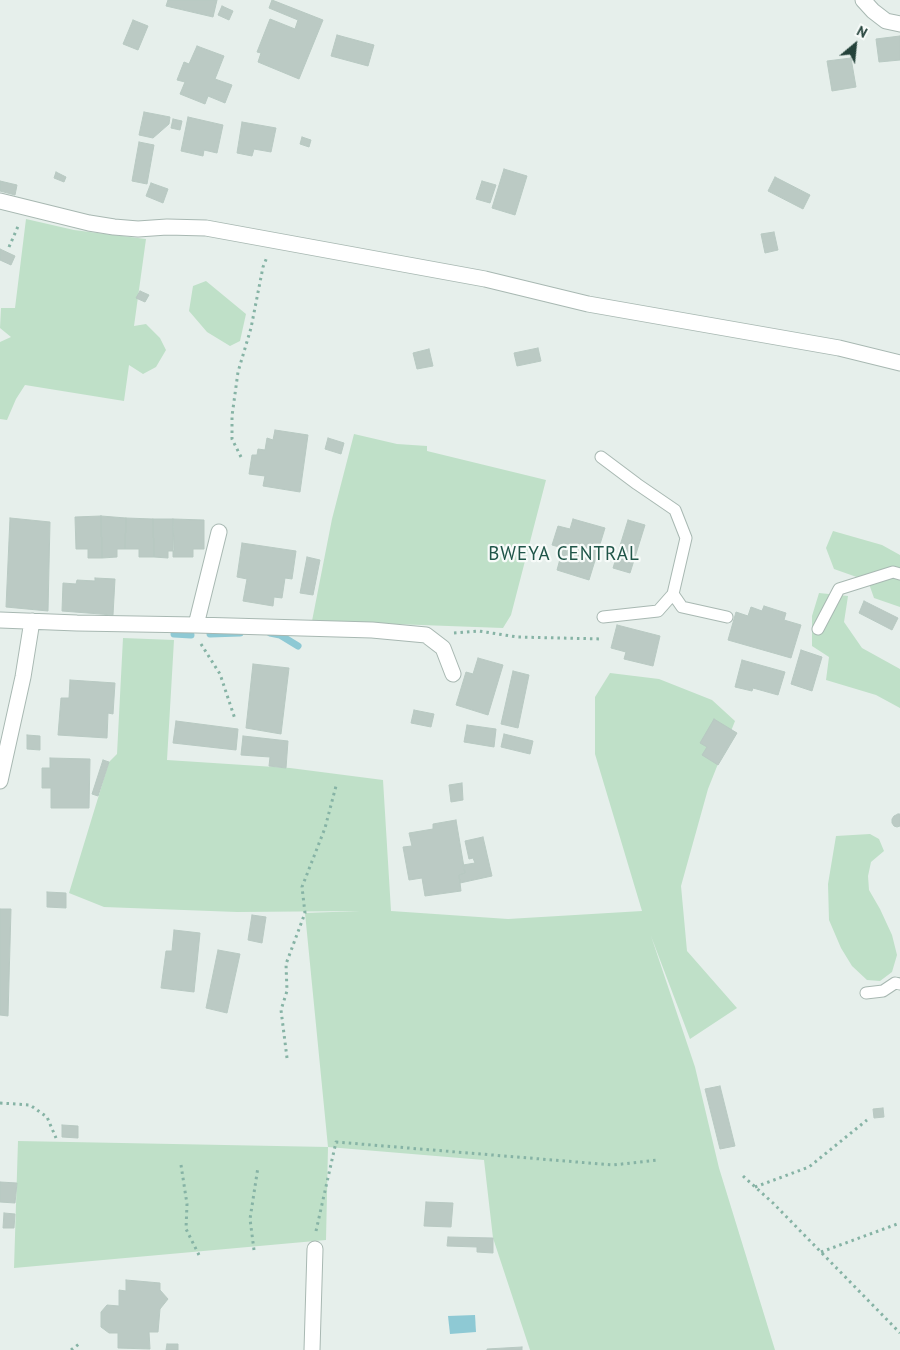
<!DOCTYPE html>
<style>
body{margin:0}
#map{position:relative;width:900px;height:1350px;overflow:hidden;background:#e6efeb;font-family:"PT Sans",sans-serif}
canvas{display:block}
.north{position:absolute;left:830px;top:20px;width:50px;height:50px;-webkit-text-stroke:4px #f7fbf9;paint-order:stroke;rotate:28deg;font-size:14px;font-weight:700;line-height:20px;text-align:center;color:#24423a}
.north::after{content:'';display:block;margin:auto;width:18px;height:22px;background:#24423a;clip-path:polygon(50% 0,100% 100%,50% 72%,0 100%)}
</style>
<div id="map">
<canvas width="900" height="1350"></canvas>
<div class="north">N</div>
</div>
<script>
const ctx = document.querySelector('canvas').getContext('2d');
ctx.lineJoin = 'round';
function paint(path, color) { ctx.fillStyle = color; ctx.fill(path, 'evenodd'); }
const shape = rows => new Path2D(rows.map(r => 'M' + r).join(''));
function stroke(path, color, width, dash) { ctx.strokeStyle = color; ctx.lineWidth = width; ctx.lineCap = dash ? 'butt' : 'round'; ctx.setLineDash(dash || []); ctx.stroke(path); }
function label(font, color, halo, rows, align = 'center') {
  ctx.font = font + ' "PT Sans",sans-serif'; ctx.lineWidth = 4.5; ctx.setLineDash([]); ctx.textBaseline = 'middle'; ctx.strokeStyle = halo; ctx.fillStyle = color; for (const [text, x, y, turn = 0] of rows) {
    ctx.save(); ctx.translate(x, y); ctx.rotate((+turn || 0) * Math.PI / 180); ctx.textAlign = isNaN(turn) ? turn : align; if (halo) ctx.strokeText(text, 0, 0); ctx.fillText(text, 0, 0); ctx.restore();
  }
}
paint(shape([
 [26,219,74,230,146,239,134,326,146,324,160,338,166,350,156,367,143,374,129,365,124,401,25,385,16,399,7,420,0,419,0,342,11,337,0,328,1,308,15,308],
 [206,281,246,314,240,341,230,346,207,332,189,311,193,286],
 [354,434,397,444,427,446,427,451,546,480,511,615,503,628,312,621,332,519],
 [833,531,882,545,900,555,900,607,874,598,868,581,834,569,826,548],
 [819,593,848,596,844,622,862,648,900,669,900,708,876,695,826,680,829,657,812,646,812,616],
 [123,638,174,640,167,760,290,768,383,780,391,911,508,919,642,911,595,754,595,697,610,673,659,679,712,700,735,721,708,789,681,886,687,951,737,1008,690,1039,651,936,695,1067,719,1168,775,1350,530,1350,493,1238,484,1160,328,1147,326,1240,14,1268,18,1141,328,1147,305,913,360,911,237,912,104,907,69,893,109,762,117,754],
 [870,834,879,839,884,851,871,862,868,876,869,890,880,909,892,935,897,955,892,972,880,981,867,980,852,966,841,948,829,920,828,884,836,836]
]), '#bfe0c8');
paint(shape([
 [475,1315,476,1332,450,1334,448,1316]
]), '#8ec9d4');
stroke(shape([
 [270,633,280,635,298,646],
 [174,634,191,635],
 [210,634,240,633]
]), '#8ec9d4', 7);
const building = shape([
 [168,0,217,0,213,17,166,6,168,0],
 [272,0,323,20,299,79,258,62,261,53,257,52,270,19,295,29,298,20,269,8,272,0],
 [222,6,233,11,229,20,218,15,222,6],
 [133,20,148,26,138,50,123,44,133,20],
 [337,35,374,45,368,66,331,56,337,35],
 [900,36,900,60,879,62,876,39,900,36],
 [197,46,224,56,215,79,232,85,225,103,208,96,205,104,180,94,185,82,177,80,184,62,189,64,197,46],
 [851,58,856,87,832,91,827,61,851,58],
 [144,112,170,117,169,124,153,138,139,135,144,112],
 [188,117,223,125,217,153,204,150,203,156,181,151,188,117],
 [173,119,182,121,180,130,171,128,173,119],
 [242,122,276,128,271,152,254,149,252,156,237,153,242,122],
 [302,137,311,140,309,147,300,144,302,137],
 [139,142,154,145,147,184,132,181,139,142],
 [504,169,527,176,515,215,492,208,504,169],
 [56,172,66,177,64,182,54,178,56,172],
 [775,177,810,195,803,209,768,191,775,177],
 [0,181,17,185,15,195,0,191,0,181],
 [482,181,496,185,490,203,476,199,482,181],
 [151,183,168,189,163,203,146,196,151,183],
 [774,232,778,250,765,253,761,234,774,232],
 [0,249,15,256,11,265,0,260,0,249],
 [140,291,149,295,145,302,136,298,140,291],
 [538,348,541,361,517,366,514,353,538,348],
 [429,349,433,366,417,369,413,353,429,349],
 [275,430,308,435,300,492,263,486,265,476,249,474,252,455,257,455,258,449,265,450,267,438,273,440,275,430],
 [328,438,344,443,341,454,325,449,328,438],
 [101,516,102,558,88,558,88,549,76,549,75,517,101,516],
 [101,516,126,518,125,549,117,549,117,557,102,558,101,516],
 [10,518,50,522,48,611,6,607,10,518],
 [126,518,153,519,154,557,139,557,139,549,125,549,126,518],
 [153,519,173,519,174,551,168,551,168,558,154,557,153,519],
 [173,519,204,520,204,549,193,549,193,557,173,557,173,519],
 [573,519,605,528,589,580,557,570,563,548,552,545,558,526,570,529,573,519],
 [628,520,645,525,630,573,613,568,628,520],
 [242,543,296,551,292,579,285,578,282,598,274,597,273,606,243,601,247,579,237,577,242,543],
 [307,557,320,560,313,595,300,593,307,557],
 [95,578,115,579,113,615,62,611,63,583,76,584,77,580,95,581,95,578],
 [864,601,898,618,892,630,859,613,864,601],
 [764,606,786,613,784,620,801,625,791,658,728,640,736,612,748,616,751,607,762,611,764,606],
 [617,625,660,636,653,666,624,659,626,652,611,648,617,625],
 [801,650,822,657,812,691,791,684,801,650],
 [478,658,503,665,488,715,456,705,466,672,473,674,478,658],
 [742,660,785,672,778,695,753,688,752,691,735,687,742,660],
 [253,664,289,668,281,734,246,728,253,664],
 [513,671,529,675,518,728,501,724,513,671],
 [70,680,115,683,113,714,108,713,107,738,58,735,61,698,69,698,70,680],
 [414,710,434,714,431,727,411,723,414,710],
 [714,719,737,733,718,765,702,755,707,747,700,743,714,719],
 [176,721,238,729,236,750,173,743,176,721],
 [467,725,496,729,494,747,464,742,467,725],
 [504,734,533,741,530,754,501,747,504,734],
 [27,735,40,736,40,750,27,749,27,735],
 [243,736,288,741,286,768,269,766,270,757,241,755,243,736],
 [50,758,90,759,89,808,51,808,51,788,42,788,42,768,50,768,50,758],
 [103,760,109,762,98,796,92,794,103,760],
 [462,783,463,800,451,802,449,785,462,783],
 [898,814,900,814,900,826,897,827,894,826,892,823,892,819,894,816,898,814],
 [456,820,465,873,459,875,461,891,425,896,422,878,409,880,403,847,412,846,409,833,433,829,433,824,456,820],
 [483,837,492,876,460,883,459,875,465,873,463,865,475,863,473,858,469,859,465,841,483,837],
 [47,892,66,893,66,908,47,907,47,892],
 [0,909,11,909,8,1016,0,1015,0,909],
 [252,915,266,917,262,943,248,940,252,915],
 [174,930,200,933,194,992,161,988,166,951,172,951,174,930],
 [218,950,240,954,227,1013,206,1008,218,950],
 [720,1086,735,1146,720,1149,705,1089,720,1086],
 [883,1108,884,1117,874,1118,873,1109,883,1108],
 [62,1125,78,1126,78,1138,62,1137,62,1125],
 [0,1182,17,1183,15,1203,0,1202,0,1182],
 [426,1202,453,1203,451,1227,424,1226,426,1202],
 [4,1213,15,1214,14,1228,3,1228,4,1213],
 [448,1237,493,1238,493,1253,477,1252,477,1247,447,1246,448,1237],
 [126,1280,160,1283,160,1290,168,1299,160,1309,158,1332,149,1332,150,1349,118,1348,118,1333,109,1333,101,1327,101,1312,107,1305,119,1306,119,1290,126,1291,126,1280],
 [167,1344,178,1344,178,1350,166,1350,167,1344],
 [522,1347,522,1350,487,1350,487,1349,522,1347]
]);
paint(building, '#bbcac4');
stroke(building, '#b8c9c2', 1);
const service = shape([
 [601,457,637,484,675,510,686,538,673,594,682,607,727,617],
 [603,617,658,611,673,594],
 [818,629,839,589,893,572,900,574],
 [866,993,883,991,895,983,900,984]
]);
const minor = shape([
 [863,0,873,11,886,21,900,24],
 [0,201,89,223,114,227,138,229,167,227,206,228,485,279,588,304,839,348,900,363],
 [0,620,77,623,196,625,372,630,426,635,443,648,453,674],
 [196,625,219,532],
 [0,781,23,677,32,621],
 [312,1350,315,1249]
]);
stroke(service, '#a8b8b2', 13);
stroke(minor, '#a8b8b2', 17);
stroke(shape([
 [9,247,19,224],
 [241,457,232,439,232,416,238,372,251,328,263,267,267,257],
 [454,633,479,631,517,637,602,639],
 [201,644,220,674,235,719],
 [287,1058,281,1010,287,991,286,964,305,913,302,887,325,828,336,786],
 [0,1103,30,1105,47,1117,56,1138],
 [181,1165,187,1204,186,1229,200,1257],
 [743,1176,773,1203,900,1333],
 [755,1187,809,1167,867,1120],
 [316,1231,336,1142,613,1165,658,1160],
 [254,1250,250,1219,258,1167],
 [821,1252,900,1223],
 [71,1350,79,1344]
]), '#86b3a5', 3, [2.5, 4]);
stroke(service, '#fff', 11);
stroke(minor, '#fff', 15);
ctx.letterSpacing = '1px';
label('19px', '#1f5548', '#f7fbf9', [
 ["BWEYA CENTRAL",564,555]
]);
ctx.letterSpacing = '0px';
</script>
